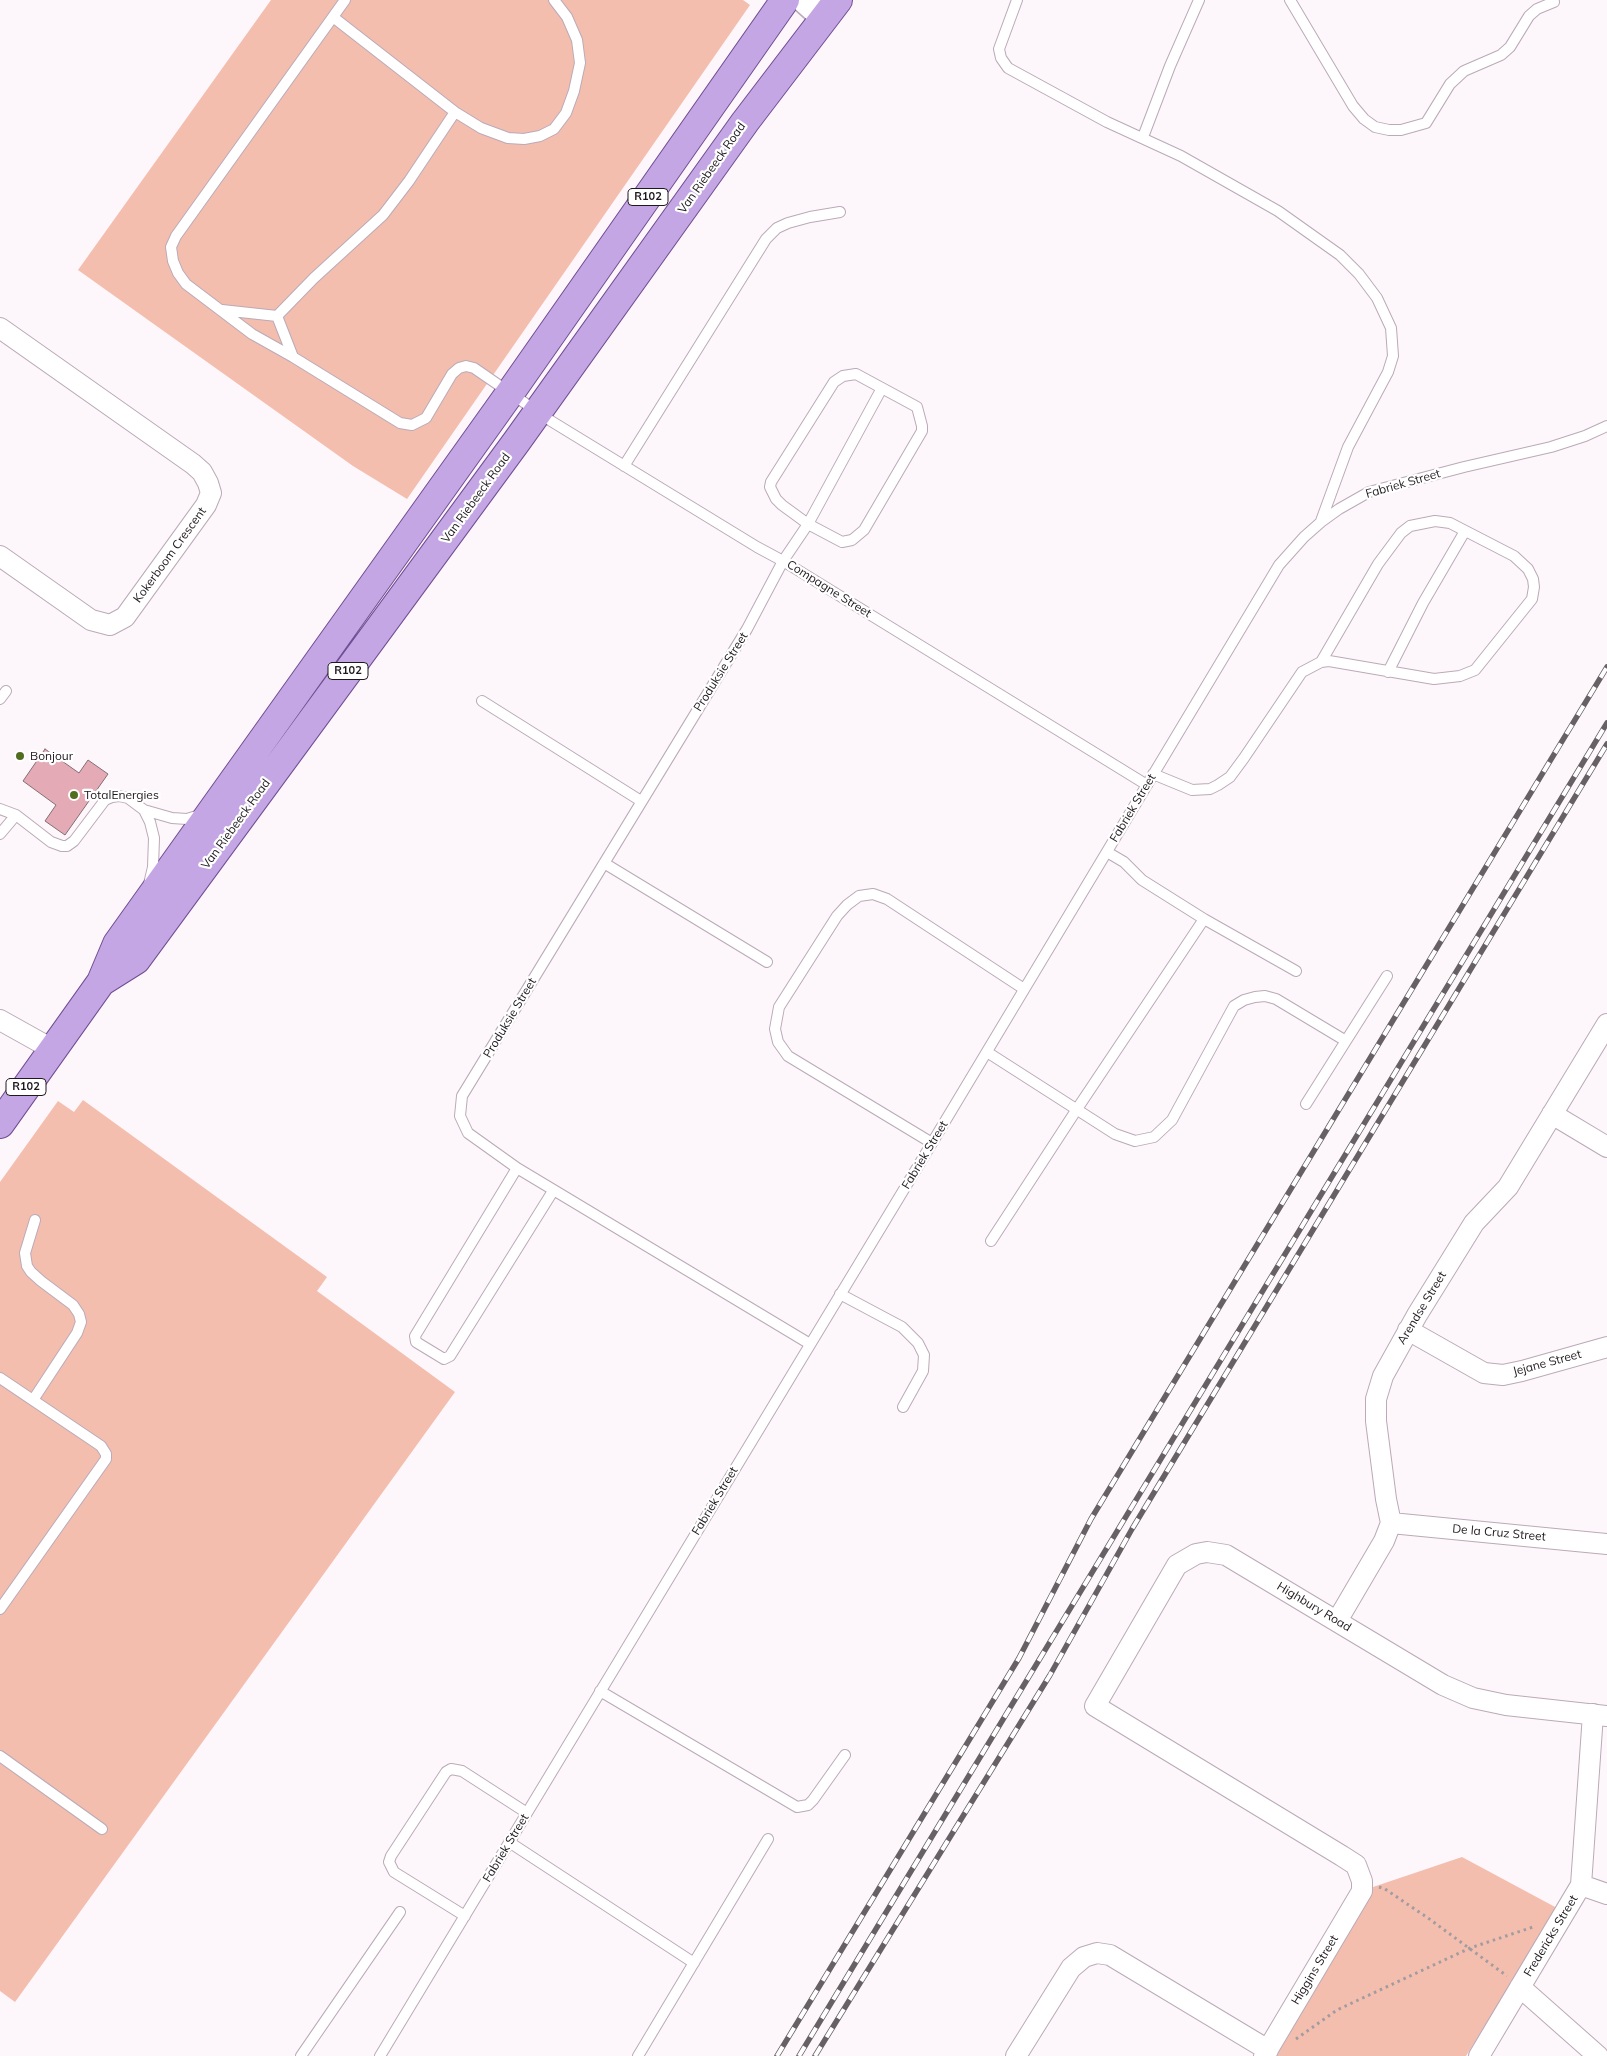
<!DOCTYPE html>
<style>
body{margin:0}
canvas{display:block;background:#fdf6fb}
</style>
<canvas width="1607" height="2056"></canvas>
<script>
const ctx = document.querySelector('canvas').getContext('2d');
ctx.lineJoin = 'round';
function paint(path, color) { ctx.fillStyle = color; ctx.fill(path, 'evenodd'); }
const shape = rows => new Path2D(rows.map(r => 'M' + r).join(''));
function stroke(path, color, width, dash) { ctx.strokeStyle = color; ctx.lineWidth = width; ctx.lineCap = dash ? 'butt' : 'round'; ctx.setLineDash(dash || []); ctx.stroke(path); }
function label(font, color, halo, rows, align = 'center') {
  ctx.font = font + ' Mulish,sans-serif'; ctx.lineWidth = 4.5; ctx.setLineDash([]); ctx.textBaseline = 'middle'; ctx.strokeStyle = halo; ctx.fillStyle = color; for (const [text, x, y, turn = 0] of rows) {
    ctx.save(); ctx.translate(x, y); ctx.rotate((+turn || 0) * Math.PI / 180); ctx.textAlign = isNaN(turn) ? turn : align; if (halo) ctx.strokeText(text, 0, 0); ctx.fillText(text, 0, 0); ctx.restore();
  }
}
paint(shape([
 [271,0,743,0,750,5,407,499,353,466,78,270],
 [83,1100,327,1277,317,1291,455,1392,15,2002,0,1991,0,1182,58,1101,74,1112],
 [1462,1857,1557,1908,1466,2056,1274,2056,1368,1900,1373,1887]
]), '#f4beaf');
const building = shape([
 [45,749,79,773,88,760,108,774,65,835,45,821,56,805,23,781,45,749]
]);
paint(building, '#e4aab6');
stroke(building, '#836f73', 1);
const service = shape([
 [345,0,176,236,171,247,173,261,178,273,186,284,252,334,293,357,400,423,412,425,426,418,452,374,459,368,466,366,474,368,551,421,757,547,783,561,1147,785],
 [1017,0,999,49,1001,58,1008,68,1107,122,1181,156,1278,211,1340,255,1359,274,1377,298,1391,328,1393,356,1388,372,1348,447,1321,521],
 [1290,0,1353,106,1364,119,1375,127,1389,130,1401,130,1426,123,1450,84,1464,71,1501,55,1510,47,1529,16,1537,9,1554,2],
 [333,17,455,112,481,128,508,138,524,139,540,136,554,129,566,113,574,91,580,63,577,40,567,17,554,0],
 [1143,137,1170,66,1199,0],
 [222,310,277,316],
 [277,316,314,278,383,215,409,181,455,112],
 [277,316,293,357],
 [856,374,917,407,922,426,922,431,864,530,852,540,842,542,808,524,782,505,776,499,770,487,771,482,834,382,843,376,856,374],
 [624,466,766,239,777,228,788,223,810,217,840,212],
 [1388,672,1423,603,1465,531],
 [0,699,6,691],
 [482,701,641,801],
 [1153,774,1192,790,1210,789,1218,785,1230,777,1244,758,1302,672,1321,662,1329,661,1434,679,1460,676,1475,670,1532,599,1534,587,1533,579,1528,569,1514,556,1450,523,1435,521,1410,526,1401,533,1378,564,1321,662],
 [0,809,16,815,51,842,62,846,67,846,74,841,105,800,112,797,119,796,128,798,144,810,172,818,187,819,203,814],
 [144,810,150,822,154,838,153,867,149,884],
 [0,834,16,815],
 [1107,852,1124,862,1142,880,1204,919,1296,971],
 [604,863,767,962],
 [987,1052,1115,1134,1135,1141,1154,1137,1172,1120,1234,1006,1244,1000,1255,997,1265,996,1276,999,1346,1041],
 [1306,1104,1387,976],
 [932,1143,788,1056,778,1042,775,1029,779,1007,837,916,847,905,859,896,873,894,887,899,1024,989],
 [517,1168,415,1336,416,1342,444,1359,450,1356,553,1191],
 [991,1241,1077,1109,1204,919],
 [840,1294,902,1327,918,1343,924,1355,923,1371,903,1407],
 [810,1344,517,1168,468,1133,460,1116,462,1096,747,629,783,561,808,524,882,388],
 [0,1378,101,1446,106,1454,106,1459,0,1609],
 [33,1400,77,1333,81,1322,79,1314,73,1305,41,1281,31,1272,27,1266,25,1253,35,1220],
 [600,1691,797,1807,808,1805,813,1800,845,1755],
 [0,1756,102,1829],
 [509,1842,694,1963],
 [465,1916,394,1872,389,1862,391,1856,446,1772,451,1769,462,1771,527,1813],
 [301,2056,400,1912],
 [380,2056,932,1143,1279,565,1304,537,1321,522,1339,509,1369,492,1464,467,1551,447,1585,436,1607,426],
 [638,2056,768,1839]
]);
const minor = shape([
 [0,328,193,464,202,472,208,483,211,493,206,505,125,617,110,625,91,620,0,556],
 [0,1020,52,1049],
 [1552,1114,1607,1147],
 [1408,1330,1484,1373,1503,1375,1522,1371,1607,1347],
 [1391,1523,1607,1544],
 [1337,1621,1384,1541,1391,1523,1386,1499,1376,1421,1376,1399,1383,1376,1417,1315,1474,1223,1508,1187,1607,1024],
 [1581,1885,1607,1894],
 [1520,1987,1598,2056],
 [1016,2056,1071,1968,1084,1957,1097,1953,1110,1955,1268,2050],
 [1264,2056,1362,1891,1362,1881,1356,1865,1342,1856,1095,1706,1177,1565,1196,1554,1207,1552,1226,1555,1443,1685,1473,1698,1506,1705,1607,1716],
 [1479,2056,1581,1885,1593,1714]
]);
const tertiary = shape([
 [804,0,824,18]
]);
const primary = shape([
 [101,982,136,960,517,441,745,122,838,0],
 [0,1124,101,982,117,944,510,393,785,0]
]);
stroke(service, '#bbaab7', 12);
stroke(minor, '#bbaab7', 22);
stroke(tertiary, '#bbaab7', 28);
stroke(primary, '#704e93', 30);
stroke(shape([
 [1379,1887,1385,1889,1428,1918,1507,1976],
 [1296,2039,1337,2010,1470,1948,1536,1926]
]), '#a29ba0', 3, [2.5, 4]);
stroke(service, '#fff', 10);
stroke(minor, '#fff', 20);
stroke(tertiary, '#fff', 25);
stroke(primary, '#c4a6e4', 28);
const rail = shape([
 [777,2056,1019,1658,1091,1519,1607,667],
 [799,2056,1607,723],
 [815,2056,1050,1675,1132,1529,1607,744]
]);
stroke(rail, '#676166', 5.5);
stroke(rail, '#fff', 4, [11]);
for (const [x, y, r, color] of [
 [20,756,5,"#516d21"],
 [74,795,5,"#516d21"]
]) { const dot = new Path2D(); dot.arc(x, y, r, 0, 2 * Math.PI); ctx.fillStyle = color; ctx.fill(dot); stroke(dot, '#fff', 2); }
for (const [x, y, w] of [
 [648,197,40],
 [348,671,40],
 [26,1087,40]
]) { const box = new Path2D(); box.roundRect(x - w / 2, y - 8.5, w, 17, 4); ctx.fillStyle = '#fff'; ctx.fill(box); stroke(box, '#1f191e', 1); }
label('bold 11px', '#1f191e', null, [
 ["R102",648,197],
 ["R102",348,671],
 ["R102",26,1087]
]);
label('12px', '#1f191e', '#fff', [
 ["Van Riebeeck Road",712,168,-55],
 ["Fabriek Street",1403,484,-16],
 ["Van Riebeeck Road",476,498,-54],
 ["Kokerboom Crescent",170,555,-54],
 ["Compagne Street",829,589,32],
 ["Produksie Street",721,672,-58],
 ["Fabriek Street",1133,808,-59],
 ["Van Riebeeck Road",236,824,-54],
 ["Produksie Street",510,1018,-59],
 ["Fabriek Street",925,1155,-59],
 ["Arendse Street",1422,1308,-59],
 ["Jejane Street",1547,1363,-15],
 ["Fabriek Street",715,1501,-59],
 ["De la Cruz Street",1499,1533,5],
 ["Highbury Road",1314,1607,31],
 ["Fabriek Street",506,1848,-59],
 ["Fredericks Street",1551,1936,-59],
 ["Higgins Street",1315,1970,-59]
]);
label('12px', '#1f191e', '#fff', [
 ["Bonjour",30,756],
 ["TotalEnergies",84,795]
], 'left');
</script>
